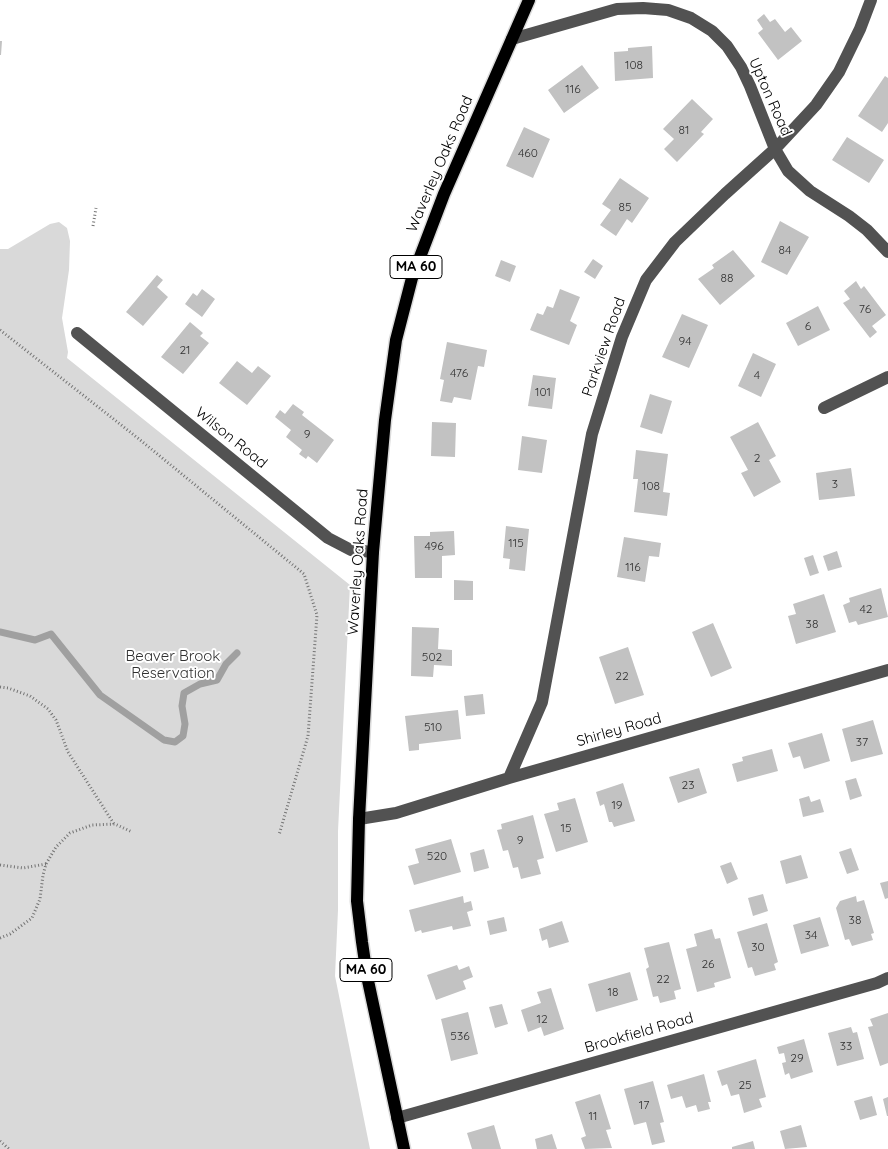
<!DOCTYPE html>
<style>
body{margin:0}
canvas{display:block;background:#fff}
</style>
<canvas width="888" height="1149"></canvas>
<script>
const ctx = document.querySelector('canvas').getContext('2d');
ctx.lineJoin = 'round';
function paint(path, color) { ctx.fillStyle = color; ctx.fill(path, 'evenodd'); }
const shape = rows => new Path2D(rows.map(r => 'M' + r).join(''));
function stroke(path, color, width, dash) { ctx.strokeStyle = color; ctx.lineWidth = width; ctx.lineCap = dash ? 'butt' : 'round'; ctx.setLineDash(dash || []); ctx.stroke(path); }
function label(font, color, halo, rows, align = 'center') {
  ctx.font = font + ' Quicksand,sans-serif'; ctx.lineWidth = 4; ctx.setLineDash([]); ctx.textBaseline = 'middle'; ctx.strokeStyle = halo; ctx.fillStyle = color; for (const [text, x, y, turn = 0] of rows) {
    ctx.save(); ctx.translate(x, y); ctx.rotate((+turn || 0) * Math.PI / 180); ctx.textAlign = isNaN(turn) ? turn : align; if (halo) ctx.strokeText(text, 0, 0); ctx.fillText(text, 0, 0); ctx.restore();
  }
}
paint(shape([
 [59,222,67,228,70,241,69,270,62,318,68,352,67,358,350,585,338,831,338,910,335,976,370,1149,0,1149,0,249,8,249,50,224]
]), '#d9d9d9');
stroke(shape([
 [0,632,35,640,51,634,100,695,164,740,175,742,183,736,185,724,182,706,184,693,200,684,217,680,226,664,237,653]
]), '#a0a0a0', 7);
paint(shape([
 [764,14,770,22,775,19,785,32,791,27,802,41,778,60,758,33,763,29,757,20],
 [0,41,2,41,1,55,0,55],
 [652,46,653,78,615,81,614,52,628,51,628,48],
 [582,65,599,88,564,113,548,90],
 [885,76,888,78,888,123,882,132,858,116],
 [692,99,713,119,701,132,704,134,677,162,664,149,674,139,663,129],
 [524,127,550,139,533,178,506,166],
 [847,137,884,160,869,183,832,160],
 [620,178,649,198,632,223,627,219,616,236,600,225,611,210,602,204],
 [780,221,809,237,787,275,761,262],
 [733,250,755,276,720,305,698,279,714,268,712,265],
 [593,259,603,266,595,279,584,272],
 [501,260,516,266,510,282,495,276],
 [157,275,163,280,157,287,168,297,143,326,126,312],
 [856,281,861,289,864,286,886,315,872,326,877,332,870,338,843,303,850,299,844,291],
 [202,289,215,299,202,317,185,304,193,293,197,296],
 [560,289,580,297,570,321,577,325,569,345,530,330,537,313,543,315,547,306,553,308],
 [818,306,830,330,798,346,786,323],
 [682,314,708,325,689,368,662,357],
 [190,322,203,333,200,336,209,343,183,374,161,357],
 [447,342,487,350,484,367,478,366,471,400,454,397,452,403,440,401,444,380,440,379],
 [753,353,776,364,761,397,738,386],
 [237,361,252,373,258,366,271,376,247,405,219,383],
 [533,375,556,378,552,409,528,406],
 [650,394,672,401,662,434,640,427],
 [293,404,304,412,302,415,334,440,317,463,308,456,306,459,299,454,302,450,286,437,291,430,275,417,280,410,285,414],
 [432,422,456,423,455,457,431,456],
 [758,422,776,456,769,460,781,482,754,497,741,473,748,470,730,437],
 [522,436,547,440,542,473,518,470],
 [636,450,668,454,663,492,670,493,667,516,634,512,638,479,633,479],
 [851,468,855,496,819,500,816,473],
 [506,526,529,529,525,571,509,569,510,559,503,558],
 [454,531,455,555,442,556,442,578,415,578,414,536,430,536,430,532],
 [624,537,661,543,659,557,649,556,645,582,617,577],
 [837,551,842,567,828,571,823,556],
 [813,555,819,573,810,576,804,558],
 [454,580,473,581,473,600,454,600],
 [881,588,888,617,858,625,856,621,849,623,843,605,850,602,849,598],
 [824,594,836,632,796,644,788,616,796,614,793,604],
 [713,623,732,668,711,677,692,632],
 [412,627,439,628,438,649,452,650,452,666,434,665,433,677,411,676],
 [628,647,644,695,615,704,599,657],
 [483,694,485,714,466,716,464,696],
 [458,710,461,739,419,744,419,750,409,751,405,716],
 [873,720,883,754,851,762,842,729],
 [822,733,830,761,804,769,800,756,793,758,788,743],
 [772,749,778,771,737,782,732,764,743,761,742,757],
 [699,768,707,793,678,803,669,777],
 [856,778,862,796,850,800,845,781],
 [623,783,635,821,614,827,612,822,609,822,604,804,600,806,596,792],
 [809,796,811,802,820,799,824,812,803,817,799,799],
 [575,798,588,842,556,852,544,814,559,810,557,803],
 [533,815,544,858,537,860,541,874,521,879,518,867,513,868,508,850,503,851,497,830,502,829,501,824],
 [451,839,461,872,414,885,408,866,419,863,415,849],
 [851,848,859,870,847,874,839,852],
 [484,849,489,868,474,872,470,853],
 [801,855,808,878,786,884,780,861],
 [731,862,738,879,727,884,720,866],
 [888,881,888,898,885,899,880,883],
 [763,894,768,911,753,916,748,898],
 [463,896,464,903,471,901,473,910,467,912,471,926,453,930,452,926,422,933,421,930,415,932,409,910],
 [856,896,857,902,864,900,874,933,871,934,873,940,852,946,849,939,845,940,836,908,840,901],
 [504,917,507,931,490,935,487,921],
 [820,917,829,946,801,954,793,925],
 [562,921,569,942,549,948,547,939,542,941,539,929],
 [767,923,778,962,774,964,776,970,755,976,752,967,748,968,737,932],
 [712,929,715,939,720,938,731,978,714,983,715,987,697,992,686,949,697,946,694,934],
 [669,942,681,989,674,991,676,999,660,1003,658,996,653,997,646,969,649,967,644,948],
 [457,965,459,970,469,966,473,977,463,981,466,989,436,1000,427,975],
 [630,972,638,1000,596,1012,588,984],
 [551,988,564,1029,544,1036,541,1027,528,1032,521,1010,541,1003,537,992],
 [502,1004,508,1024,495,1028,489,1007],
 [468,1012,478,1054,451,1061,441,1019],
 [888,1013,888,1063,880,1066,868,1027,873,1026,870,1019],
 [851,1027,853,1033,857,1032,864,1059,837,1066,828,1033],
 [804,1039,813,1072,791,1079,789,1073,785,1075,782,1063,786,1062,784,1053,779,1054,777,1047],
 [756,1059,766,1097,759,1099,762,1107,744,1113,739,1094,731,1096,727,1084,722,1086,717,1071],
 [704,1074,711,1102,708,1102,710,1109,698,1112,696,1105,686,1108,682,1096,671,1099,667,1085],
 [653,1081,664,1122,660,1123,665,1142,652,1145,646,1122,634,1125,624,1089],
 [600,1094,611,1129,606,1130,612,1148,585,1149,581,1138,586,1136,575,1102],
 [872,1096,877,1115,860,1120,854,1101],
 [888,1097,888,1116,887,1116,883,1099],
 [494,1125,501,1149,472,1149,467,1133],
 [801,1125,807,1147,785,1149,780,1131],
 [552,1134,557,1149,537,1149,535,1139],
 [753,1141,755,1149,732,1149,732,1147]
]), '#c2c2c2');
const major = shape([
 [404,1149,367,976,362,942,357,901,359,819,373,552,385,420,396,340,412,278,444,194,529,0]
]);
stroke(major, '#dbdbdb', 15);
stroke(shape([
 [93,226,96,208],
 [0,330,139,439,304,574,317,615,308,736,279,835],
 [0,687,8,688,30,696,48,709,56,720,68,752,114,824],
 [0,865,23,868,46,864],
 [0,938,10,934,32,918,40,899,43,875,46,864,56,847,70,833,92,825,115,824,132,832],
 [0,1141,9,1149]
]), '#747474', 3, [1, 2.5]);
stroke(shape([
 [512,39,617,9,643,8,668,10,691,18,712,31,727,46,741,67,750,86,775,149,788,171,810,191,849,216,867,230,888,252],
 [77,333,328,538,351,550,373,552],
 [824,408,888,377],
 [509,778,542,702,592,434,622,337,646,280,675,242,725,194,775,149,816,105,839,72,860,29,871,0],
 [359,819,396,813,509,778,888,670],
 [397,1118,877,983,888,978]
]), '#525252', 12);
stroke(major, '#000', 12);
label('12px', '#303030', null, [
 ["108",634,65],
 ["116",573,89],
 ["81",684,130],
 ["460",528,153],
 ["85",625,207],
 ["84",785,250],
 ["88",727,278],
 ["76",865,309],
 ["6",808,326],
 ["94",685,341],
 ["21",185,350],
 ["476",459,373],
 ["4",757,375],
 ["101",543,392],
 ["9",307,434],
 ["2",757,458],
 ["3",835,484],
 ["108",651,486],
 ["115",516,543],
 ["496",434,546],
 ["116",633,567],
 ["42",866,609],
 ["38",812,624],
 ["502",432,657],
 ["22",622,676],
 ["510",433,727],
 ["37",862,742],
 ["23",688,785],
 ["19",617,805],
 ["15",566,828],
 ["9",520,840],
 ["520",437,856],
 ["38",855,920],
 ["34",811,935],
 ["30",758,947],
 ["26",708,964],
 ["22",663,979],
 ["18",613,992],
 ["12",542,1019],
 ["536",460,1036],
 ["33",846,1046],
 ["29",797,1058],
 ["25",745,1085],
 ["17",644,1105],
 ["11",593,1116]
]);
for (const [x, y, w] of [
 [416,267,52],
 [366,970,52]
]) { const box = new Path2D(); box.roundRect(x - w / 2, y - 11.5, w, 23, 4); ctx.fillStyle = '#fff'; ctx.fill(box); stroke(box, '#000', 1); }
label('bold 14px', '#000', null, [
 ["MA 60",416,267],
 ["MA 60",366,970]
]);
label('15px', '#000', '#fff', [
 ["Upton Road",770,97,66],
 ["Waverley Oaks Road",440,164,-67],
 ["Parkview Road",604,347,-71],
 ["Wilson Road",231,438,39],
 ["Waverley Oaks Road",358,562,-86],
 ["Shirley Road",619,730,-16],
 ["Brookfield Road",639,1033,-16]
]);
label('15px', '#303030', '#fff', [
 ["Beaver Brook",173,656],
 ["Reservation",173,673]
]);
</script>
